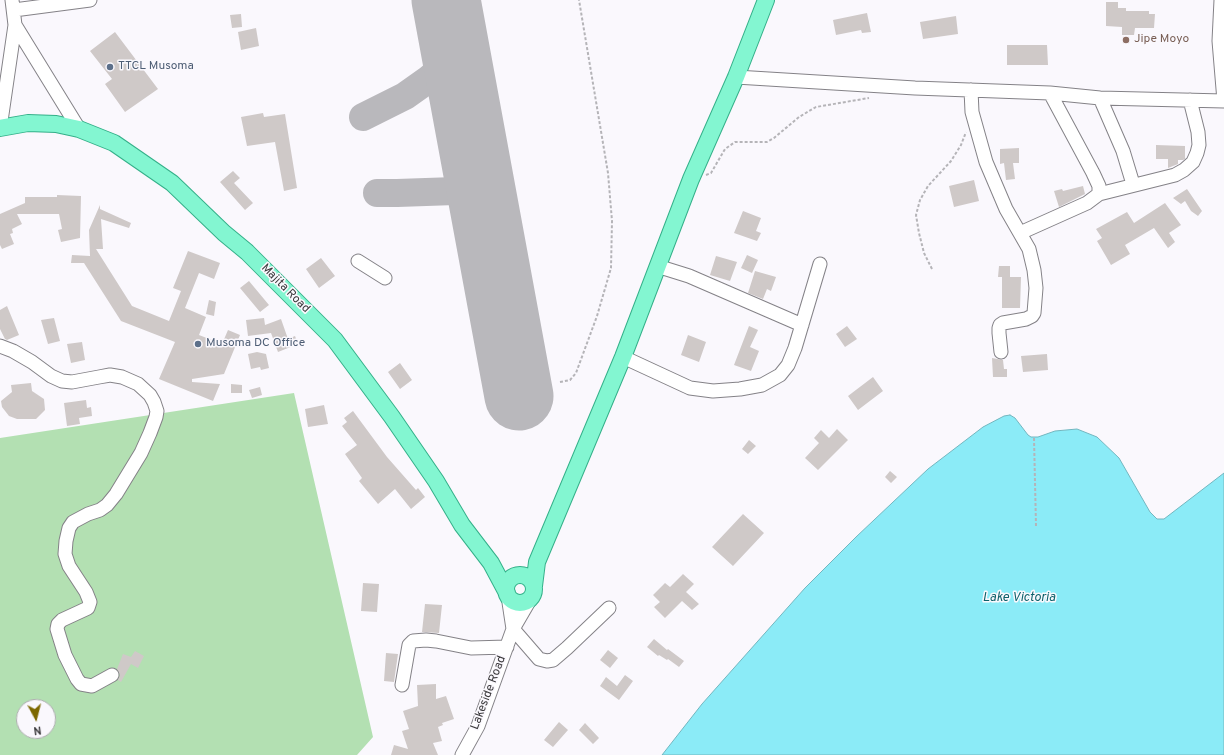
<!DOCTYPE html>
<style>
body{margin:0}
#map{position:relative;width:1224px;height:755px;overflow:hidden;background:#faf8fd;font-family:Overpass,sans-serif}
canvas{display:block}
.north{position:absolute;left:16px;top:699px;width:40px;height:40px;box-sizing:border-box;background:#faf8fd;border:1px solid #aeacb0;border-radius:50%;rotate:173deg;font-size:11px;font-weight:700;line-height:16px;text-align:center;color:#3b3a3c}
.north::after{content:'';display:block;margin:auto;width:14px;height:18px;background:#7d6800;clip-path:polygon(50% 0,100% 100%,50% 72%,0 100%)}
</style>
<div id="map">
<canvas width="1224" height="755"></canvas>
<div class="north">N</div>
</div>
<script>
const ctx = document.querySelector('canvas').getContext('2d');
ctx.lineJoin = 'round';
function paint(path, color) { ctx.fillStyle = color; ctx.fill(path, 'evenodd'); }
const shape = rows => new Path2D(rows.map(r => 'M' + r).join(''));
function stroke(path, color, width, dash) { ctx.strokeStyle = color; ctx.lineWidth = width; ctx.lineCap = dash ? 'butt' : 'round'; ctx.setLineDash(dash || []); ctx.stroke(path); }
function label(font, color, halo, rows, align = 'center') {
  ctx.font = font + ' Overpass,sans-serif'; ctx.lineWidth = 3; ctx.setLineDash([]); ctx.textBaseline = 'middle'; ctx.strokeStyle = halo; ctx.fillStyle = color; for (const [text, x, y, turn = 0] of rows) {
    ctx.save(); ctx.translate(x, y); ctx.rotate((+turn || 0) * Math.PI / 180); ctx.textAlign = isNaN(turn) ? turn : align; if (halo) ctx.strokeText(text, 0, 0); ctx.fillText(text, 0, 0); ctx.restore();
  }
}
paint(shape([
 [294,393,373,737,357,755,0,755,0,438],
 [24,707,48,707,48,731,24,731]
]), '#b3e0b2');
const water = shape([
 [1010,415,1015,418,1028,435,1031,437,1038,437,1055,431,1077,429,1097,437,1119,458,1150,512,1157,519,1164,519,1224,473,1224,755,662,755,702,704,805,588,856,537,928,469,983,427,1004,416,1010,415]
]);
paint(water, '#8bebf7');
stroke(water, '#73b6bf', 1);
stroke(shape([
 [363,117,405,96,429,79,443,67,455,49],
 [377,193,397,193,455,191,480,189]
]), '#b9b8bc', 28);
stroke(shape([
 [446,0,519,396]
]), '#b9b8bc', 69);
paint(shape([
 [1106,2,1118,2,1118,8,1126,8,1126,11,1149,11,1149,14,1155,14,1154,28,1135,28,1134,35,1122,35,1122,27,1106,26],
 [867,13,871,32,862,33,861,30,836,35,833,20],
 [241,14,242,27,232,28,230,15],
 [956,16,958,34,923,39,920,22],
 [256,28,259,46,241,50,238,32],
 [115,32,158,89,125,112,105,84,112,79,90,51],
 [1007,45,1047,45,1048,65,1007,65],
 [263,113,264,117,285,114,297,188,284,191,275,142,247,146,241,117],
 [1156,145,1185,146,1185,159,1183,160,1178,160,1178,164,1168,168,1168,159,1156,159],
 [1019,148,1019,163,1013,163,1015,179,1006,180,1004,163,1000,164,1000,149],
 [233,171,240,178,234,183,253,203,245,210,220,182],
 [974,180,979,201,954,207,949,186],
 [1083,186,1085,194,1059,207,1054,191,1062,189,1063,191],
 [1187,189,1202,211,1198,216,1191,211,1185,201,1181,204,1173,198],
 [57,195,81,196,80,238,61,242,58,230,62,229,59,214,17,214,22,224,12,229,13,233,10,234,14,244,2,249,0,245,0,214,25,203,25,197,57,197],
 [1165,203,1181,225,1169,233,1175,242,1168,248,1154,228,1125,245,1130,254,1111,265,1097,241,1102,238,1096,229,1127,212,1134,223],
 [100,205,100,209,131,223,129,228,101,219,103,249,96,249,132,306,169,321,181,291,173,288,188,251,220,263,214,279,199,273,185,308,206,317,199,335,222,344,228,330,240,335,224,374,192,379,192,382,220,384,213,401,159,379,175,342,121,321,84,263,71,263,72,255,90,256,89,230],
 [743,211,761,218,756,231,761,233,757,241,734,233],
 [747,255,758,260,752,273,741,268],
 [716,256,737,262,730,281,710,275],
 [321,258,335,276,319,288,306,269],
 [999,266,1010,266,1010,277,1021,277,1020,308,1002,308,1002,277,998,277],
 [755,271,776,277,771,291,767,289,763,299,748,293],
 [249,281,269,305,260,312,240,288],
 [209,300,216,302,214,316,206,314],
 [7,306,19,335,7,340,5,339,0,329,0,310],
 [54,318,60,341,48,344,41,320],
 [264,318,265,325,281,319,288,339,295,336,298,344,278,352,271,333,248,336,246,320],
 [749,326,758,330,750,347,759,351,751,371,734,365],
 [847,326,857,339,845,347,836,334],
 [688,335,706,342,699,362,681,355],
 [82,342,85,360,71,363,67,344],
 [257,352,266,354,269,368,261,370,260,367,251,369,248,354],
 [1047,354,1048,370,1023,372,1021,356],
 [992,358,1003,360,1004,369,1007,369,1007,377,993,377],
 [400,363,412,380,400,389,388,372],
 [873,377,883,391,858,410,848,396],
 [31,383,32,391,44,399,45,410,36,419,17,419,9,416,2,407,1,401,12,392,11,385],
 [231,384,242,385,242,393,231,393],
 [260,387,262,395,252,398,249,390],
 [86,400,87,408,91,407,92,416,79,418,80,424,67,426,64,403],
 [324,405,328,424,308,427,305,409],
 [353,411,387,457,416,490,418,488,425,497,411,509,395,489,378,504,359,481,362,478,345,454,357,445,342,426,347,422,344,418],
 [837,429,848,440,818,470,805,458,819,443,814,438,821,430,829,438],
 [749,440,756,446,748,454,742,449],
 [890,471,897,477,891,483,885,477],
 [743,514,764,533,733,566,712,547],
 [683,574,694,584,686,592,699,604,692,610,682,601,665,618,654,607,660,602,653,595,665,583,670,587],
 [363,583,379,584,377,612,361,611],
 [425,604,442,605,439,633,422,632],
 [654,639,667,650,668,649,684,661,679,667,668,659,667,660,659,655,658,656,647,647],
 [608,650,618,658,610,668,600,660],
 [135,651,144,656,138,668,131,664,121,682,118,680,120,675,117,669,123,654,131,657],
 [386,653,398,654,394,682,384,681],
 [625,675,633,681,619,700,600,686,606,677,617,686],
 [436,684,436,699,446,696,454,719,442,723,443,725,438,727,442,741,433,743,438,755,391,755,394,745,408,749,402,731,409,729,403,711,418,706,417,685],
 [559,722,568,730,553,747,544,740],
 [585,723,599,738,593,744,579,730]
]), '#cfc9c8');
const minor = shape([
 [1221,0,1219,41,1224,101],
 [14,10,90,0],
 [15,25,79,129],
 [736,77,915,88,1050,93,1100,98,1224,101],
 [971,90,972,112,986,162,1006,209,1029,249,1034,270,1036,288,1034,313,1032,316,1026,319,1003,323,1000,325,999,328,999,333,1001,352],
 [1100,98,1123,151,1133,184],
 [0,128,15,25,12,0],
 [1099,194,1175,175,1184,170,1193,162,1197,153,1199,145,1198,132,1190,100],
 [1020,233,1087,203,1099,194,1099,186,1093,173,1050,93],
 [358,261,385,278],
 [657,266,689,276,802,325],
 [0,346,13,351,32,362,51,376,62,381,72,382,99,377,110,375,122,377,138,384,150,395,154,402,157,411,156,417,150,433,141,453,116,494,107,505,100,510,88,514,73,522,69,528,66,541,65,554,69,566,86,592,90,602,88,608,62,620,58,624,57,629,65,655,77,679,81,684,92,686,112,675],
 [623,357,690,388,713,391,740,389,762,385,780,375,788,365,795,348,820,264],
 [508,596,513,629,539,659,547,661,553,660,567,648,609,608],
 [402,685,409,645,413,641,426,640,436,641,471,648,507,647],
 [462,755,478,726,513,629,531,598]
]);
const major = shape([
 [0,128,28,123,56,124,79,129,114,143,172,183,224,233,247,252,335,340,392,417,436,481,462,525,491,563,507,593],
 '506 589a14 14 0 1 1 28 0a14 14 0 1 1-28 0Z',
 [534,586,537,562,623,357,691,179,736,77,766,0]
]);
stroke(minor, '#848287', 15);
stroke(major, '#34b089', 18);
stroke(shape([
 [706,175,711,173,725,149,735,142,767,142,774,138,799,117,816,107,869,98],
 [932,269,924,253,919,233,916,215,920,200,928,186,951,161,961,145,966,132],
 [560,382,570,380,576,373,597,316,611,268,612,221,608,173,579,0],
 [1034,438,1036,526]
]), '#b5b4b8', 2, [3, 2]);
stroke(minor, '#fff', 13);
stroke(major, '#83f6d1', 16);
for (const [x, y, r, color] of [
 [1126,40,4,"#8d6e63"],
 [110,67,4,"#5c6f8a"],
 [198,344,4,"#5c6f8a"]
]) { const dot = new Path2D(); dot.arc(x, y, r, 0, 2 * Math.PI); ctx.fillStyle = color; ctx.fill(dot); stroke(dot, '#faf8fd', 1.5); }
label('12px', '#785e54', '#faf8fd', [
 ["Jipe Moyo",1134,40]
], 'left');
label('12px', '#4e5e75', '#faf8fd', [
 ["TTCL Musoma",118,67],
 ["Musoma DC Office",206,344]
], 'left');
label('12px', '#3b3a3c', '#faf8fd', [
 ["Majita Road",285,289,45],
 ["Lakeside Road",489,693,-69]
]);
label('italic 13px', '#0d616a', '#faf8fd', [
 ["Lake Victoria",1019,598]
]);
</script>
